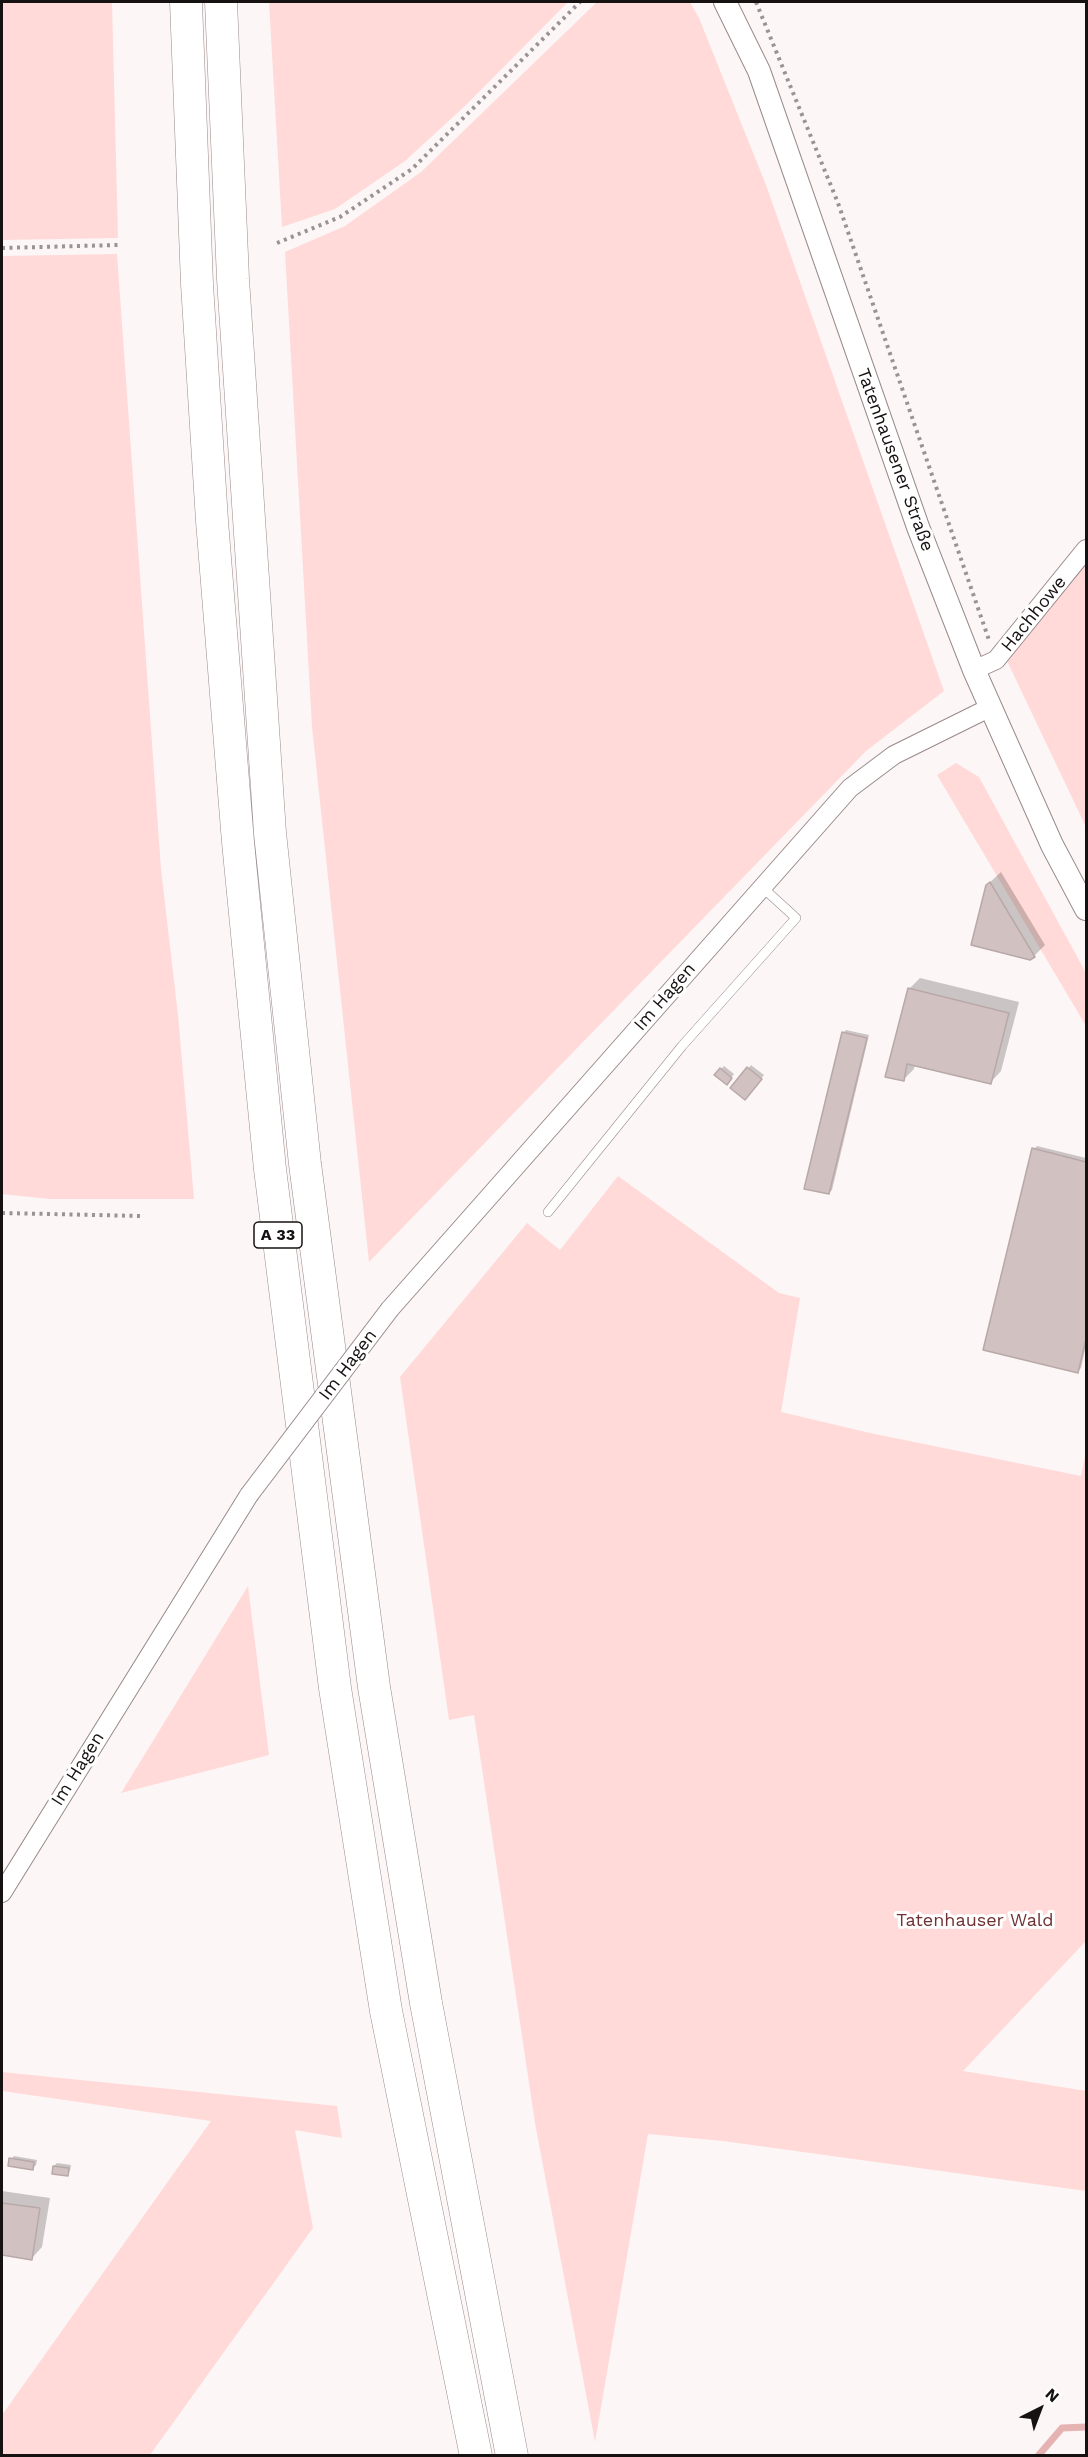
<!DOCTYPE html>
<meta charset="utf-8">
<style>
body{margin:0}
#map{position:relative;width:1088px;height:2457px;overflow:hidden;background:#fdf6f6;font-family:"Work Sans",sans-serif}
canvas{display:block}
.frame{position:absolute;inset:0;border:3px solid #171212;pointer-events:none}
.north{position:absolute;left:1010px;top:2379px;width:60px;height:60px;-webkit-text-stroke:4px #fff;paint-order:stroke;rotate:42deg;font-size:16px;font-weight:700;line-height:24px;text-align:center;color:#171212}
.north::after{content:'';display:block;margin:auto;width:21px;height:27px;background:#171212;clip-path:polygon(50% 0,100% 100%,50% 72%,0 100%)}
</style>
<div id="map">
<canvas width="1088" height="2457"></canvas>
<div class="frame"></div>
<div class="north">N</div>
</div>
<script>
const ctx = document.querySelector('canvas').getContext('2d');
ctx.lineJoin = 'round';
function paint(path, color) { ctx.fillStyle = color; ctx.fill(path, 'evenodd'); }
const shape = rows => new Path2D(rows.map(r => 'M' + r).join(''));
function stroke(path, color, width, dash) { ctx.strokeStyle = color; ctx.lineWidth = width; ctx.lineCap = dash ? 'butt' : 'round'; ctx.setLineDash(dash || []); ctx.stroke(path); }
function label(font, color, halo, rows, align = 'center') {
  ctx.font = font + ' "Work Sans",sans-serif'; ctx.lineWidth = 6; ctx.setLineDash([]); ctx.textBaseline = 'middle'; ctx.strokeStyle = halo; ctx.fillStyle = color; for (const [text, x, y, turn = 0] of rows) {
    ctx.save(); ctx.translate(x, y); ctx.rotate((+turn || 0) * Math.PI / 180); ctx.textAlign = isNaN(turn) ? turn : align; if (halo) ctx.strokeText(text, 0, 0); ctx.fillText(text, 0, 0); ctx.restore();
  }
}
paint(shape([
 [2,2,112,2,118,238,2,240],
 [269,2,568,2,466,105,405,161,335,209,282,227],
 [597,2,690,2,699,18,766,185,944,691,866,751,369,1262,312,727,285,252,345,226,421,172],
 [117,254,161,869,178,1015,194,1199,49,1199,2,1194,2,256],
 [1086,565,1086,827,1007,661],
 [956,763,979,777,1086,973,1086,1026,937,775],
 [618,1176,779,1293,800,1298,781,1412,870,1433,1081,1476,1086,1451,1086,1941,963,2071,1086,2091,1086,2191,723,2141,648,2134,595,2442,535,2123,474,1715,449,1720,400,1377,527,1223,560,1250],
 [248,1586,269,1755,121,1793],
 [2,2072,337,2106,342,2138,295,2130,313,2228,150,2455,2,2455,2,2415,211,2121,2,2091]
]), '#ffdad9');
paint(shape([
 [1001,872,1045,945,1034,956,987,885],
 [920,978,1019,1002,1001,1071,991,1082,915,1064,914,1069,903,1080,909,989],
 [846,1030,869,1035,832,1190,829,1193,843,1033],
 [751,1065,764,1075,748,1095,732,1088],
 [724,1066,734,1074,727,1083,721,1069],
 [1037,1146,1086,1158,1086,1345,1081,1368,1078,1371,1034,1149],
 [14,2156,37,2160,36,2165,33,2168,11,2159],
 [57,2163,71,2165,70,2171,67,2174,54,2166],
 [2,2191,50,2198,42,2247,32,2258,2,2254]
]), '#0003');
stroke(shape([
 [1038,2456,1062,2428,1086,2427]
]), '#e5b3b1', 7);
const building = shape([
 [990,882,1035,957,1030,960,971,945,986,885,990,882],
 [908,988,1009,1013,991,1084,907,1064,904,1081,885,1077,908,988],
 [842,1032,867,1038,829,1194,804,1189,842,1032],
 [747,1067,762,1079,745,1100,730,1088,747,1067],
 [720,1068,732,1078,727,1085,714,1075,720,1068],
 [1032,1148,1086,1162,1086,1339,1078,1373,983,1350,1032,1148],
 [9,2158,34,2162,33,2170,8,2166,9,2158],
 [53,2166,69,2168,68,2176,52,2174,53,2166],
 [2,2203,40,2208,32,2260,2,2255,2,2203]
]);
paint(building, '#d1c1c1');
stroke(building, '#b8a9a8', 1.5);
const service = shape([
 [548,1212,682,1046,796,918,762,887]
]);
const minor = shape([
 [974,670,996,660,1086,549],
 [390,1309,850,788,894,755,989,708],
 [2,1893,249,1495]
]);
const tertiary = shape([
 [725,2,759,71,918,527,974,670,1052,845,1086,909]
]);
const motorway = shape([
 [186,2,197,284,212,521,238,842,270,1169,335,1688,386,2011,476,2456],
 [221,2,233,279,270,833,305,1164,374,1687,426,2003,512,2456]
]);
stroke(service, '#998a8a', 10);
stroke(minor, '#998a8a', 20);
stroke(tertiary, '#998a8a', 24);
stroke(motorway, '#998a8a', 33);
stroke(shape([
 [756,2,838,203,989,640],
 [277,243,340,217,412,169,580,2],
 [2,248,118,245],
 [2,1213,142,1216]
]), '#9a9393', 4, [3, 4.5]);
stroke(service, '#fff', 9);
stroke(minor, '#fff', 18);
stroke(tertiary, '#fff', 22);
stroke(motorway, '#fff', 32);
const minorBridge = shape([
 [249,1495,390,1309]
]);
stroke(minorBridge, '#998a8a', 20, []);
stroke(minorBridge, '#fff', 18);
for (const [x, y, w] of [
 [278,1235,48]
]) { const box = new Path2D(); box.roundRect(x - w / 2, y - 13, w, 26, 4.5); ctx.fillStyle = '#fff'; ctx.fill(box); stroke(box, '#171212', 1.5); }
label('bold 16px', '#171212', null, [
 ["A 33",278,1235]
]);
label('18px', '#171212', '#fff', [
 ["Tatenhausener Straße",895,460,70],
 ["Hachhowe",1034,614,-51],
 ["Im Hagen",665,997,-49],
 ["Im Hagen",348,1365,-53],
 ["Im Hagen",78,1769,-58]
]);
label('18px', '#6f3132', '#fff', [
 ["Tatenhauser Wald",975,1921]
]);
</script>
